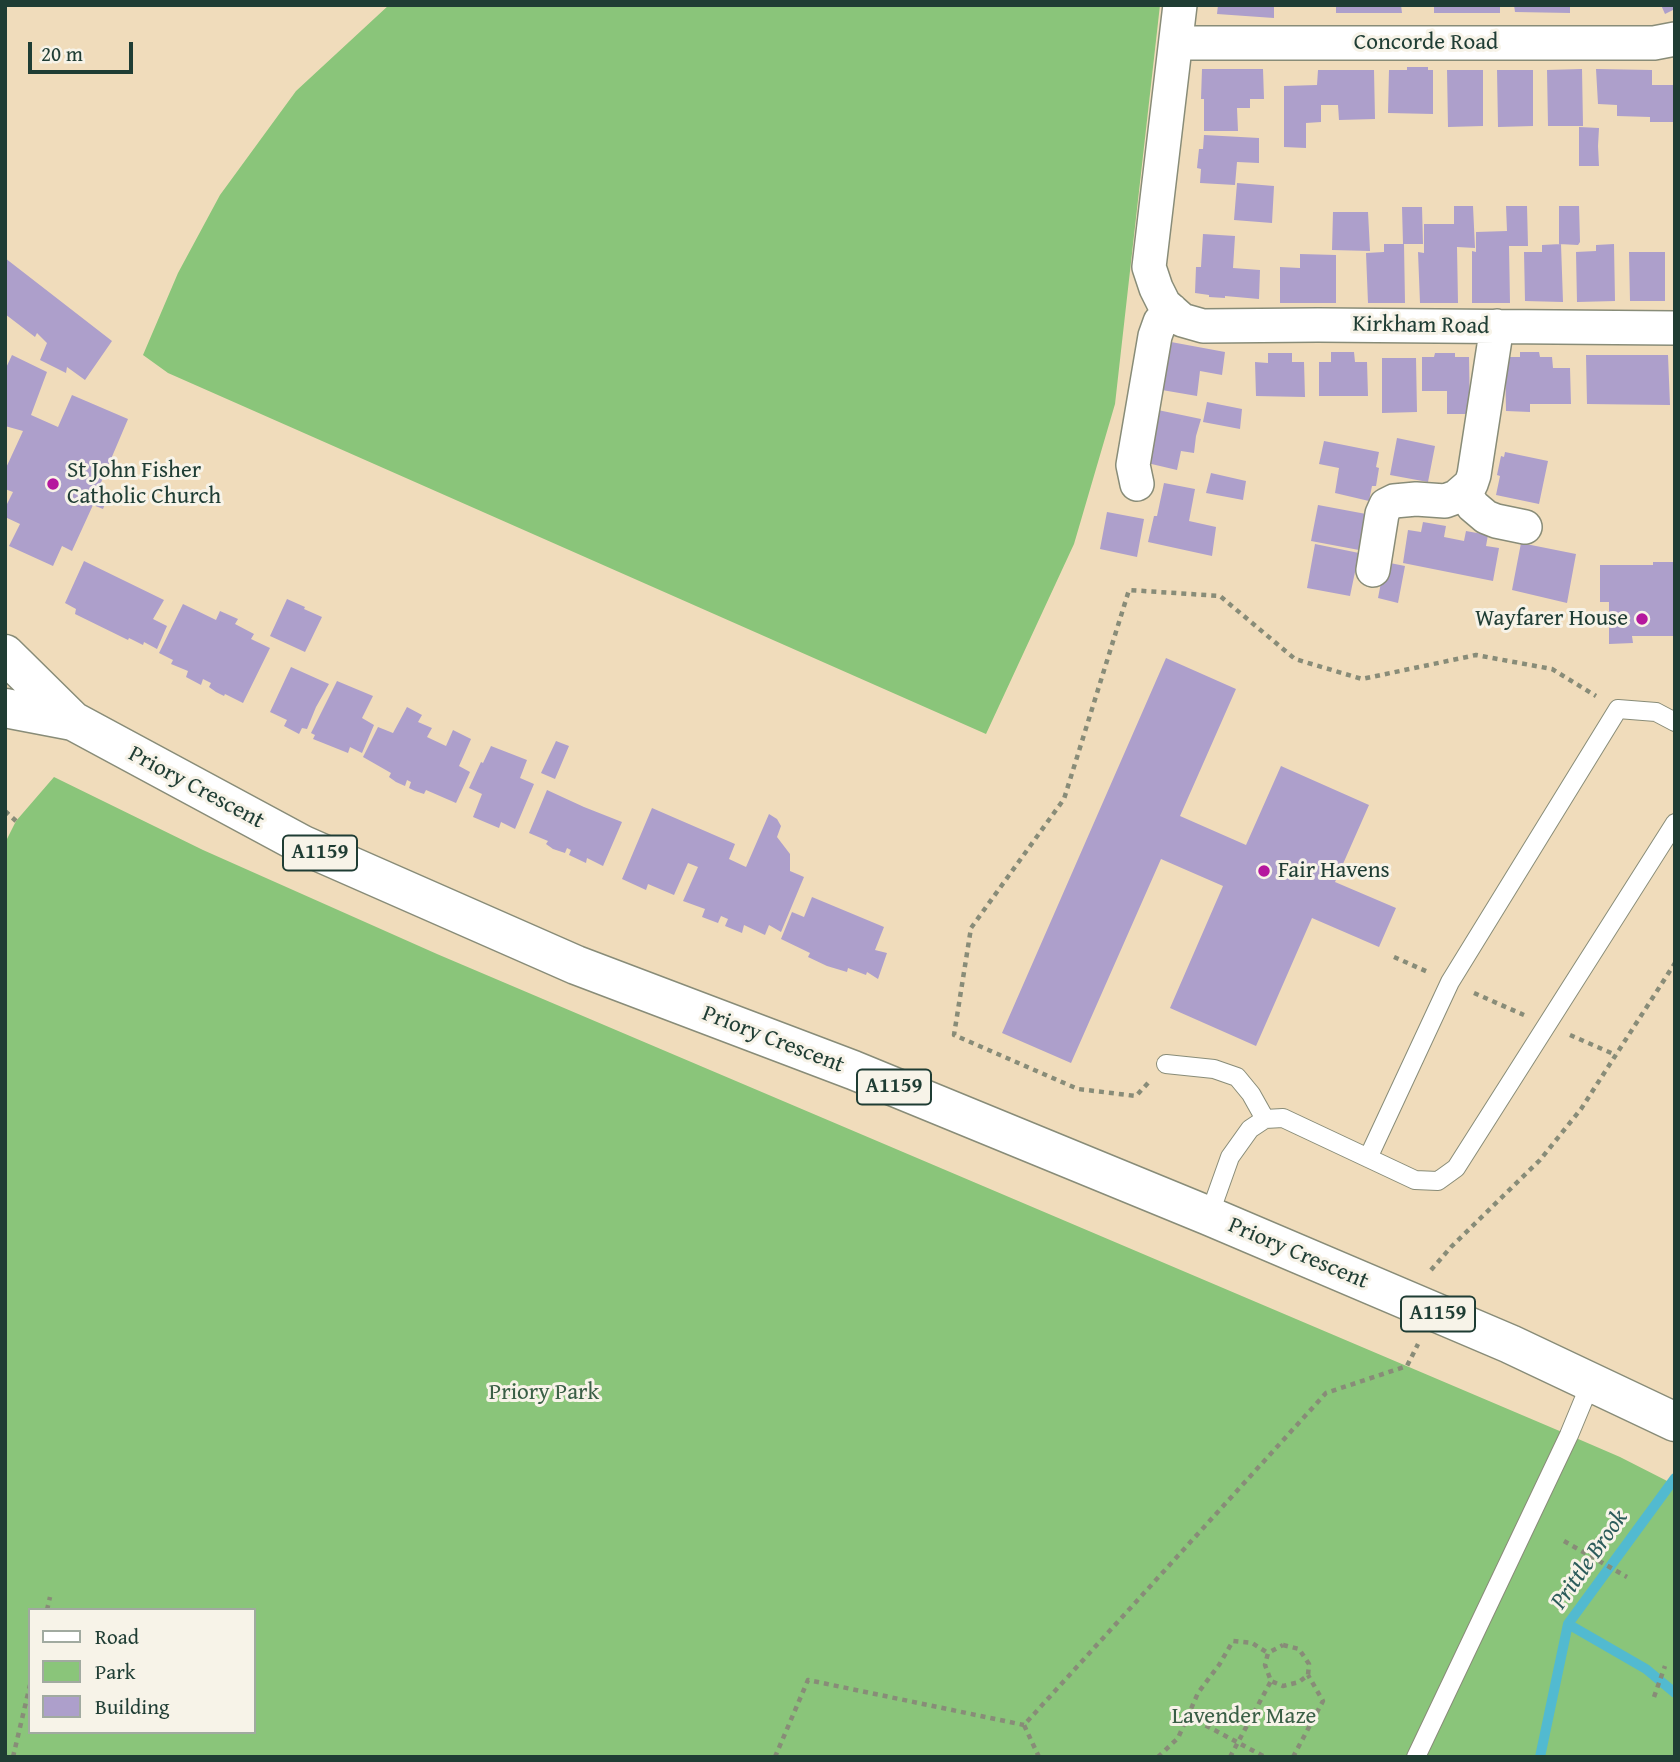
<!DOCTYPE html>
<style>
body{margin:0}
#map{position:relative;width:1680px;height:1762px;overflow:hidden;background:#f0dcbb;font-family:"Gentium Book Plus",serif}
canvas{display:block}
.frame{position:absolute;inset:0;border:7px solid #1f3d34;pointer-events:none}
.legend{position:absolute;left:28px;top:1608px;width:228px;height:126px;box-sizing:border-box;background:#f7f3e8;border:2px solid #a1aaa0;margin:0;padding:9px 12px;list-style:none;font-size:21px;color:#1f3d34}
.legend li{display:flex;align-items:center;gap:14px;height:35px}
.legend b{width:35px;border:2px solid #a1aaa0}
.scale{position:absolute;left:28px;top:42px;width:105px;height:32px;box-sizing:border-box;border:4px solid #1f3d34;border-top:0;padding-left:9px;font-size:21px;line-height:24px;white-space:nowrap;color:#1f3d34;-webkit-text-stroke:5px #f7f3e8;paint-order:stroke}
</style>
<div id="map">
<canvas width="1680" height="1762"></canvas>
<div class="frame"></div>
<ul class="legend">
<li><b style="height:9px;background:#fff"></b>Road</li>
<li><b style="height:19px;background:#8ac57a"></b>Park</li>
<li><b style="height:19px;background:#ad9fcb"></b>Building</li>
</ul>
<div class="scale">20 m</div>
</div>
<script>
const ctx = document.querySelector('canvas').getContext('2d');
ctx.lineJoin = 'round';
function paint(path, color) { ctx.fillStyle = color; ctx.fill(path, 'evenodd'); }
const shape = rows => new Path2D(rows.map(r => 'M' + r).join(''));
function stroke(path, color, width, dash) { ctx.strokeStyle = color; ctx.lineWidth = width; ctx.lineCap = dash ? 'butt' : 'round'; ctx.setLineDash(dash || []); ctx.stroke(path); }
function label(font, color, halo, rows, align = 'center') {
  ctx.font = font + ' "Gentium Book Plus",serif'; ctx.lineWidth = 6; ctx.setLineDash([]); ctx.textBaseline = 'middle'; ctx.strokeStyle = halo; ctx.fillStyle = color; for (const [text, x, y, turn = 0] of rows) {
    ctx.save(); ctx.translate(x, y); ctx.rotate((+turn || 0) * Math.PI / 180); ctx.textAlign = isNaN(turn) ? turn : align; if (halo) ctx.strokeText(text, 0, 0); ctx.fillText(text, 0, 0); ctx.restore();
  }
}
paint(shape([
 [389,5,1160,5,1115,404,1074,544,986,734,168,373,143,355,178,273,220,195,296,91],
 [54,777,203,850,437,954,1569,1435,1620,1457,1675,1485,1675,1757,5,1757,5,843,16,821],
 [30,1610,254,1610,254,1732,30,1732]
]), '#8ac57a');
stroke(shape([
 [1568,1624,1646,1669,1675,1693],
 [1540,1757,1568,1624,1675,1478]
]), '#52bad0', 10);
paint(shape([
 [1218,5,1274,5,1274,18,1217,14],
 [1336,5,1401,5,1402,13,1336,13],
 [1434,5,1500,5,1500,13,1434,13],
 [1514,5,1570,5,1570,13,1515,12],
 [1661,5,1675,5,1675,9,1665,14],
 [1407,67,1428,67,1428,70,1433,70,1433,114,1388,113,1389,70,1407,70],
 [1202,69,1263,69,1264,99,1250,99,1250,108,1237,108,1238,131,1204,131,1204,99,1201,99],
 [1582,69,1583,126,1548,126,1547,70],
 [1596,69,1652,70,1652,85,1675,85,1675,122,1650,122,1650,117,1617,116,1617,105,1598,104],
 [1318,70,1374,70,1375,119,1339,120,1338,105,1321,105,1321,122,1306,123,1306,148,1284,147,1284,86,1317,85],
 [1447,70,1483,70,1483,126,1448,127],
 [1497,70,1533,70,1533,126,1498,127],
 [1579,127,1599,128,1598,146,1599,166,1579,166],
 [1204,135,1259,138,1259,163,1237,162,1235,185,1200,183,1201,169,1197,168,1199,149,1203,149],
 [1237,183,1274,186,1272,223,1234,220],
 [1454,206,1473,206,1475,248,1457,247,1458,303,1420,303,1418,252,1424,253,1424,224,1454,224],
 [1506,206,1527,206,1528,246,1509,246,1510,303,1472,303,1472,251,1476,252,1476,232,1507,231],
 [1559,206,1579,206,1580,242,1578,245,1559,244],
 [1402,207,1422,207,1423,244,1404,244,1405,303,1368,303,1366,253,1384,252,1384,244,1403,244],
 [1333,212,1368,212,1370,251,1332,250],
 [1203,234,1235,236,1233,268,1260,270,1259,299,1225,296,1225,298,1209,297,1209,295,1195,293,1196,267,1201,267],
 [1561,244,1563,302,1525,301,1524,252,1542,252,1542,245],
 [1614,244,1615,301,1577,302,1576,252,1596,251,1596,245],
 [1629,252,1665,252,1665,301,1630,301],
 [1300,254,1336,255,1336,303,1280,303,1280,267,1300,268],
 [5,258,112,341,85,380,67,367,66,373,40,360,47,343,37,333,35,337,5,314],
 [1171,342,1225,352,1222,375,1200,371,1197,396,1162,390],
 [1331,352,1354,352,1355,362,1367,362,1368,396,1319,396,1319,362,1331,362],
 [1520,352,1539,352,1540,357,1552,357,1553,368,1570,368,1571,404,1530,404,1530,412,1506,411,1505,357,1520,357],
 [1268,353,1292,353,1292,362,1304,362,1305,397,1256,396,1255,362,1268,363],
 [1435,353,1455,353,1455,357,1469,357,1470,414,1447,414,1447,391,1422,391,1422,357,1434,357],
 [12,355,47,372,31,415,58,427,72,395,128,419,94,499,105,504,103,509,93,505,72,551,62,546,53,566,9,546,20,524,5,517,5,508,13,492,5,489,5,470,23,431,5,426,5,370],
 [1586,355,1668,355,1670,405,1587,404],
 [1382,358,1416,358,1417,412,1382,413],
 [1207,402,1242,409,1240,429,1203,422],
 [1153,409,1201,419,1196,436,1194,453,1181,451,1177,470,1143,462],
 [1397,438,1435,446,1428,482,1390,475],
 [1324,441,1379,452,1376,467,1379,468,1376,486,1372,486,1369,501,1335,493,1339,468,1319,464],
 [1505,452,1548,461,1539,504,1496,495,1500,476,1497,475,1501,456,1504,457],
 [1211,473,1246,481,1243,500,1206,493],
 [1164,483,1195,489,1189,521,1216,527,1212,556,1148,542,1154,516,1157,516],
 [1318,505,1366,514,1359,550,1311,541],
 [1107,512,1144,519,1137,557,1100,549],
 [1423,522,1446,526,1444,537,1464,541,1466,531,1488,535,1486,546,1499,548,1493,581,1403,563,1408,530,1421,532],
 [1521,543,1576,554,1567,603,1512,590],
 [1315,544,1359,553,1350,596,1307,588],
 [84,561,164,600,153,619,167,626,157,649,144,642,143,645,129,638,128,640,75,614,76,609,65,603],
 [1385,562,1405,566,1398,603,1378,598],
 [1653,562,1673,562,1673,566,1675,566,1675,636,1632,636,1633,643,1609,644,1609,602,1600,602,1600,565,1653,565],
 [287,599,305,607,304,609,322,617,305,652,270,636],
 [183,604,216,620,220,611,238,619,235,624,254,634,251,639,270,648,243,703,225,694,224,696,216,692,209,687,211,683,203,679,201,685,186,677,188,671,171,664,173,660,159,653],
 [1166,658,1236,689,1180,816,1246,845,1281,766,1369,805,1335,882,1396,908,1379,947,1312,918,1256,1046,1170,1008,1223,886,1161,859,1071,1063,1002,1033],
 [291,667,329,684,316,707,307,729,302,728,299,734,284,726,287,720,270,712],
 [337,681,373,696,362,718,374,725,362,753,350,747,348,753,313,739,315,735,311,733],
 [407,707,422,715,418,722,432,728,427,737,429,738,446,746,453,730,471,739,459,766,470,772,456,803,426,790,424,794,415,791,409,788,411,782,407,780,405,786,396,782,389,777,391,773,363,757,378,727,393,733],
 [556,741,569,746,555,779,541,773],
 [491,746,527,760,520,778,534,784,515,829,501,822,499,828,473,817,482,794,469,788,481,762,483,763],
 [547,790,584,807,622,822,603,866,587,858,586,863,569,855,571,850,567,848,565,853,553,849,546,844,548,841,529,833],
 [652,808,735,844,729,859,746,867,769,814,777,819,781,826,777,837,790,854,790,871,804,877,781,932,769,925,765,935,744,925,742,933,725,926,728,919,721,916,718,923,702,917,705,909,683,901,698,867,688,863,674,895,648,884,646,890,622,879],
 [812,897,884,927,875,950,887,953,878,979,867,972,866,975,848,968,847,972,827,966,808,957,810,953,781,939,792,912,804,917]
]), '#ad9fcb');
const service = shape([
 [1166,1064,1214,1069,1237,1077,1251,1094,1265,1119],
 [1368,1158,1450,982,1618,709,1656,712,1675,722],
 [1209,1216,1230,1157,1250,1129,1265,1119,1283,1118,1415,1180,1438,1181,1456,1168,1675,823],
 [1416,1757,1569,1435,1591,1382]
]);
const minor = shape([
 [1180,5,1149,267,1156,288,1164,304,1182,320,1203,326,1318,325,1675,328],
 [1177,43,1654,43,1675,39],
 [1137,484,1133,465,1155,336,1160,322,1171,310],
 [1464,492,1473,506,1486,517,1496,521,1525,527],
 [1373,570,1382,514,1386,505,1394,501,1416,499,1445,501,1456,497,1471,484,1474,475,1497,326]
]);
const primary = shape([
 [5,654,73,721,303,845,576,965,853,1070,1209,1216,1510,1344,1675,1422],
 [5,708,73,721]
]);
stroke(service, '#888c78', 20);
stroke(minor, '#888c78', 36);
stroke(primary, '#888c78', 41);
stroke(shape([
 [5,811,16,821],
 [1394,957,1428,972],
 [1474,993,1524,1015],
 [1570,1035,1616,1055],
 [1148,1083,1136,1096,1078,1089,954,1035,971,928,1064,799,1129,590,1220,596,1295,659,1362,679,1476,655,1552,669,1596,696],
 [1431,1270,1451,1247,1540,1160,1581,1109,1675,963],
 [1564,1541,1627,1577],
 [47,1610,50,1597],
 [1283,1645,1299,1649,1309,1664,1308,1675,1299,1682,1283,1686,1271,1681,1265,1665,1268,1653,1283,1645],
 [1654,1697,1665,1666],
 [1188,1716,1265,1757],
 [13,1757,30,1685],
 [775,1757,808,1680,1024,1725],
 [1039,1757,1024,1725,1326,1393,1407,1366,1418,1344],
 [1158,1757,1178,1738,1198,1693,1219,1665,1233,1641,1252,1643,1268,1653],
 [1230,1757,1271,1681],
 [1293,1757,1323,1701,1308,1675]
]), '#888c78', 4.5, [5, 5]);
stroke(service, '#fff', 18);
stroke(minor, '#fff', 33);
stroke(primary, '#fff', 38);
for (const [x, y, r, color] of [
 [53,484,7,"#b5179e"],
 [1642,619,7,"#b5179e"],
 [1264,871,7,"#b5179e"]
]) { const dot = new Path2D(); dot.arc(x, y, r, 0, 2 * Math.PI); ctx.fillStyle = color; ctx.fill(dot); stroke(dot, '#f7f3e8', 2.5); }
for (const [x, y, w] of [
 [320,853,74],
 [894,1087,74],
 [1438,1314,74]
]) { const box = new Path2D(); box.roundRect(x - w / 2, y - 17.5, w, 35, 5); ctx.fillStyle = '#f7f3e8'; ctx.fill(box); stroke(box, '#1f3d34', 2); }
label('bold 21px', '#1f3d34', null, [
 ["A1159",320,853],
 ["A1159",894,1087],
 ["A1159",1438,1314]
]);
label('23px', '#1f3d34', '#f7f3e8', [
 ["Concorde Road",1426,43],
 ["Kirkham Road",1421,326,1],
 ["Priory Crescent",196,788,28],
 ["Priory Crescent",773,1040,21],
 ["Priory Crescent",1298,1254,23]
]);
label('23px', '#1f3d34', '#f7f3e8', [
 ["St John Fisher",67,471],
 ["Catholic Church",67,497],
 ["Wayfarer House",1628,619,"right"],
 ["Fair Havens",1278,871]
], 'left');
label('23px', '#3a5f46', '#f7f3e8', [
 ["Priory Park",544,1393],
 ["Lavender Maze",1244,1717]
]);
label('italic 24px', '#2c5c5b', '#f7f3e8', [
 ["Prittle Brook",1590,1560,-55]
]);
</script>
